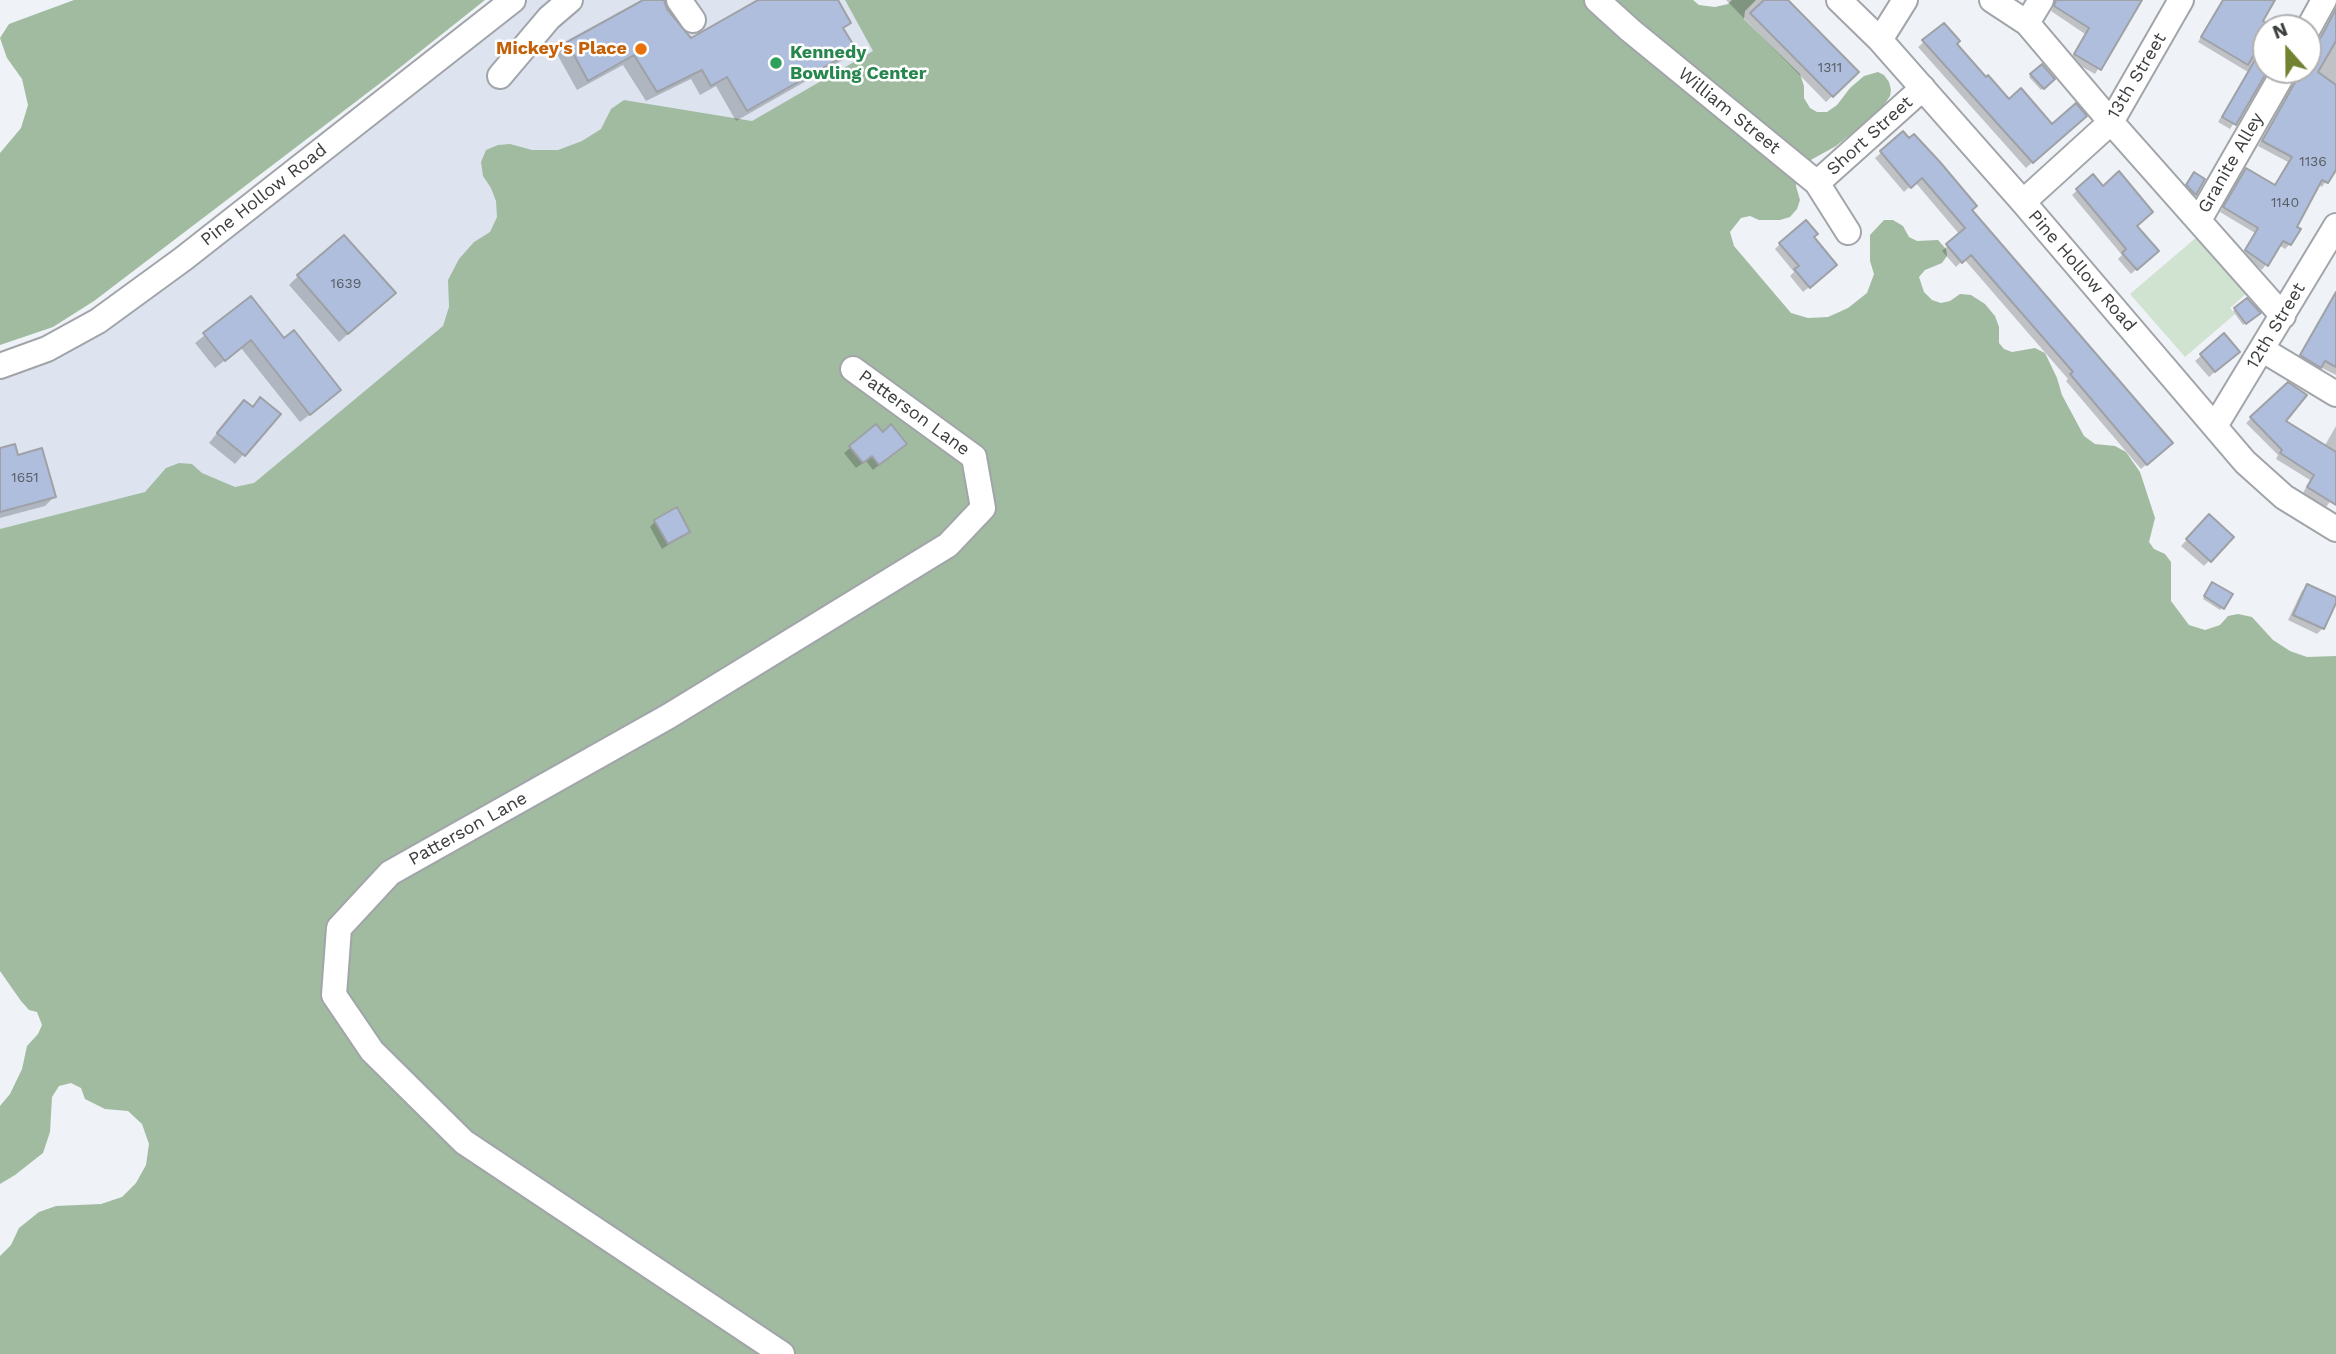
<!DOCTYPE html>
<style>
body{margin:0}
#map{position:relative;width:2336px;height:1354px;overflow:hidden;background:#eff2f7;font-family:"Work Sans",sans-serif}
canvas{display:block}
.north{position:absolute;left:2252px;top:14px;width:70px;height:70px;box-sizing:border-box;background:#fff;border:2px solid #b1b1b2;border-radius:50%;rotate:339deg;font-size:19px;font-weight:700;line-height:28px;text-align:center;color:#3c3d3f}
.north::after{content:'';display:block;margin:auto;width:24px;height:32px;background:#718231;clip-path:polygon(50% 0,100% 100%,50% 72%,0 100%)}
</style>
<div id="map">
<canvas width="2336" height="1354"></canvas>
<div class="north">N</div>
</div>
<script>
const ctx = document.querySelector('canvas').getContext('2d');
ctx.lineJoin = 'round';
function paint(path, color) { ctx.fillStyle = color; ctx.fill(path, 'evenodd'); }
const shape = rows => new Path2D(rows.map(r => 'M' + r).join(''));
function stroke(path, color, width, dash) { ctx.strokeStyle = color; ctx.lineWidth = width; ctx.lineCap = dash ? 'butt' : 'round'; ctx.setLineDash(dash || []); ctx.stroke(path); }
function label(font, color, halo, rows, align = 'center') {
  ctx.font = font + ' "Work Sans",sans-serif'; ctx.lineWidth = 5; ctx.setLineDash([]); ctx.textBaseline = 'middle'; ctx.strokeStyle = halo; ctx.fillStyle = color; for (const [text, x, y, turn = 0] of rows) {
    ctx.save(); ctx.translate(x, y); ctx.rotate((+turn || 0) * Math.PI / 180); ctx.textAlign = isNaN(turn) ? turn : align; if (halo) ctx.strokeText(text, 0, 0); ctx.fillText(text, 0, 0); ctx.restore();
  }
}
paint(shape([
 [513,0,957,0,306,530,0,623,0,366,47,349]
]), '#dde4f0');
paint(shape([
 [2198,236,2247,293,2230,308,2235,314,2185,357,2130,294]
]), '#d0e2d0');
paint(shape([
 [74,0,485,0,383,81,94,301,53,327,0,345,0,153,21,128,28,105,22,79,7,58,0,38,9,24],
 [845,0,1693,0,1699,5,1715,7,1728,4,1732,0,1756,0,1745,11,1744,19,1800,74,1804,86,1804,98,1810,108,1817,112,1827,112,1837,105,1850,88,1864,76,1878,72,1884,75,1889,82,1891,90,1890,96,1880,111,1836,146,1809,161,1797,177,1796,186,1800,200,1797,209,1790,217,1780,220,1759,220,1750,216,1741,218,1730,232,1734,246,1791,313,1808,318,1828,317,1848,308,1867,293,1874,274,1870,261,1870,235,1884,220,1893,220,1903,226,1909,237,1917,241,1938,240,1946,249,1947,256,1942,263,1925,270,1919,277,1924,292,1932,300,1941,303,1950,301,1960,294,1971,295,1985,304,1995,316,1999,327,1999,343,2004,349,2012,352,2035,348,2045,353,2057,378,2062,395,2084,436,2095,444,2115,446,2126,452,2140,472,2155,518,2149,542,2154,549,2165,554,2171,562,2171,601,2189,625,2205,630,2220,625,2228,616,2238,614,2252,617,2273,640,2290,651,2307,657,2336,656,2336,1354,0,1354,0,1256,11,1245,19,1228,39,1212,56,1206,101,1204,122,1197,136,1183,146,1165,149,1144,142,1124,128,1111,105,1109,85,1099,81,1088,71,1083,59,1086,52,1097,50,1132,43,1153,15,1175,0,1184,0,1106,10,1094,22,1069,27,1046,38,1034,42,1025,37,1012,29,1010,21,1001,0,971,0,529,145,492,166,468,179,463,192,464,202,473,235,487,254,483,443,326,449,307,448,280,459,259,474,242,490,232,497,217,496,201,491,188,483,176,481,162,486,150,498,145,510,144,532,150,558,150,582,141,601,129,611,109,624,100,752,121,873,51]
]), '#a1bba1');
paint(shape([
 [647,0,663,0,665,9,691,41,762,0,836,0,849,23,842,29,854,49,843,60,736,121,716,86,700,95,691,79,646,101,623,65,577,90,557,54,568,44],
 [1726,0,1786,0,1857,72,1826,102],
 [2057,0,2141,0,2095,74,2070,60,2085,34,2051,11],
 [2223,0,2271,28,2266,28,2267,70,2230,129,2218,122,2248,72,2198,42],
 [2336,2,2336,167,2322,187,2318,185,2294,228,2298,230,2290,244,2285,249,2279,245,2262,270,2241,256,2255,233,2220,212,2246,170,2274,186,2288,162,2258,146,2294,84,2294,70,2308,70,2308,49,2318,41,2333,14],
 [1943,25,1954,44,2009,101,2052,126,2079,122,2026,168,1918,47],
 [2042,66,2053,79,2041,90,2029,77],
 [1903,134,1970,210,2165,449,2141,469,2066,381,2068,379,1964,259,1956,267,1942,251,1960,235,1915,182,1904,192,1875,158],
 [2092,177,2135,226,2151,256,2131,274,2118,259,2122,255,2072,195],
 [2192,177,2203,180,2193,196,2185,188],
 [1780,244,1830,270,1803,292,1790,276,1794,272,1775,249],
 [298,276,384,302,339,342,289,285],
 [2336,291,2336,375,2320,367,2315,372,2296,361],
 [251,298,330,399,300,422,241,348,215,368,195,343],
 [2247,300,2258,313,2243,325,2233,311],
 [2224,336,2232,357,2209,377,2195,361],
 [2288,384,2283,421,2324,447,2336,426,2336,500,2333,498,2326,507,2303,493,2310,480,2276,459,2278,455,2246,423],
 [252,408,278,414,235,464,209,443,235,411],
 [876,426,899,449,873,470,866,461,856,468,844,453],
 [0,461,54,497,45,506,0,518],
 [2209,516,2232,537,2204,566,2181,546],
 [655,521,688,532,662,549,650,527],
 [2210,586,2222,608,2220,610,2203,599],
 [2307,586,2336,599,2323,628,2317,634,2288,620,2302,591]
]), '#0003');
const building = shape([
 [643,0,664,0,667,9,691,38,758,0,838,0,851,23,843,28,856,49,747,111,727,77,711,86,702,70,657,92,634,55,588,81,567,42,643,0],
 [1764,0,1788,0,1859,72,1833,97,1750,13,1764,0],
 [2056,0,2142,0,2101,70,2074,54,2089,28,2054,6,2056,0],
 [2223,0,2275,0,2263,21,2271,26,2266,28,2266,34,2248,65,2201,37,2223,0],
 [2336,9,2336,41,2318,72,2336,85,2336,170,2328,183,2322,180,2297,227,2301,229,2291,245,2283,241,2268,266,2245,250,2258,228,2223,207,2246,168,2275,185,2292,157,2262,141,2298,77,2300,70,2308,70,2308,44,2315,42,2321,37,2336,9],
 [1944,23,1960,41,1957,44,1986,77,1988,75,2009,99,2021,88,2052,124,2076,103,2087,116,2033,163,1922,40,1944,23],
 [2266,41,2266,70,2268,70,2236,125,2222,117,2266,41],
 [2042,64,2055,79,2044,89,2030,74,2042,64],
 [1903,131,1909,138,1914,134,1940,162,1977,206,1972,210,2173,443,2147,465,2070,374,2073,372,1971,255,1962,263,1946,244,1965,228,1922,178,1911,188,1880,151,1903,131],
 [2119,171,2153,212,2137,226,2159,251,2137,270,2122,253,2126,249,2076,189,2093,174,2103,186,2119,171],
 [2194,172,2205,179,2196,195,2186,185,2194,172],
 [1806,220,1818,234,1814,237,1837,265,1810,288,1794,269,1799,266,1779,243,1806,220],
 [344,235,396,293,348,334,297,275,344,235],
 [2336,292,2336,367,2325,361,2321,368,2300,355,2336,292],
 [251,296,284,338,294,330,341,390,310,415,251,340,225,361,203,333,251,296],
 [2247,298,2261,313,2246,324,2234,308,2247,298],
 [2224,333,2240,352,2215,372,2200,354,2224,333],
 [2288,382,2307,395,2286,421,2336,452,2336,505,2307,487,2314,475,2280,453,2282,450,2250,417,2288,382],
 [260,397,281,414,245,456,217,433,244,400,253,407,260,397],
 [876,424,883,432,891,424,907,444,879,465,872,456,863,463,849,446,876,424],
 [15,444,18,455,42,448,56,497,0,512,0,448,15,444],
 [677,507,690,532,668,544,654,520,677,507],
 [2209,514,2234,537,2211,562,2186,539,2209,514],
 [2212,582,2233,594,2224,609,2204,596,2212,582],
 [2307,584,2336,597,2336,603,2324,629,2293,615,2307,584]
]);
paint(building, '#aebedc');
stroke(building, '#9ea1a6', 2);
const minor = shape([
 [679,0,693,20],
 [1597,0,1630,30,1817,183,1848,232],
 [1839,0,1880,40,2023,202,2245,462,2284,497,2336,529],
 [1992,0,2027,23,2111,122,2283,316],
 [2027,23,2041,0],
 [2308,29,2324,0],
 [1880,40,1905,0],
 [500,76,549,18,570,0],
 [1817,183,1923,88],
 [2023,202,2111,122,2181,0],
 [2199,220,2285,70],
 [2263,350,2336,394],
 [0,366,47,349,98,321,183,259,513,0],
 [2215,426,2336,226],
 [782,1354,464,1142,372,1051,334,995,339,928,390,873,669,716,948,545,983,508,974,457,853,369]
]);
stroke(minor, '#a1a4a9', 28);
stroke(minor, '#fff', 24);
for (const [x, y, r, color] of [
 [641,49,7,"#e8710a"],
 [776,63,7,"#2e9e5b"]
]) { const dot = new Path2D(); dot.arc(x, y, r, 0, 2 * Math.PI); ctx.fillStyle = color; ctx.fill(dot); stroke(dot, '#fff', 2.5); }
label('14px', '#585d66', null, [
 ["1311",1830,68],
 ["1136",2313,162],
 ["1140",2285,203],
 ["1639",346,284],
 ["1651",25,478]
]);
label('bold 18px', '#c56008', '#fff', [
 ["Mickey's Place",627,49]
], 'right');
label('bold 18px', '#27864d', '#fff', [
 ["Kennedy",790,53],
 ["Bowling Center",790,74]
], 'left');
label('18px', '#3c3d3f', '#fff', [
 ["13th Street",2137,76,-59],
 ["William Street",1729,111,39],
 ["Short Street",1870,136,-42],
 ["Granite Alley",2231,163,-60],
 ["Pine Hollow Road",264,195,-38],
 ["Pine Hollow Road",2082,271,49],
 ["12th Street",2276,326,-59],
 ["Patterson Lane",914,413,36],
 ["Patterson Lane",468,829,-29]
]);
</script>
